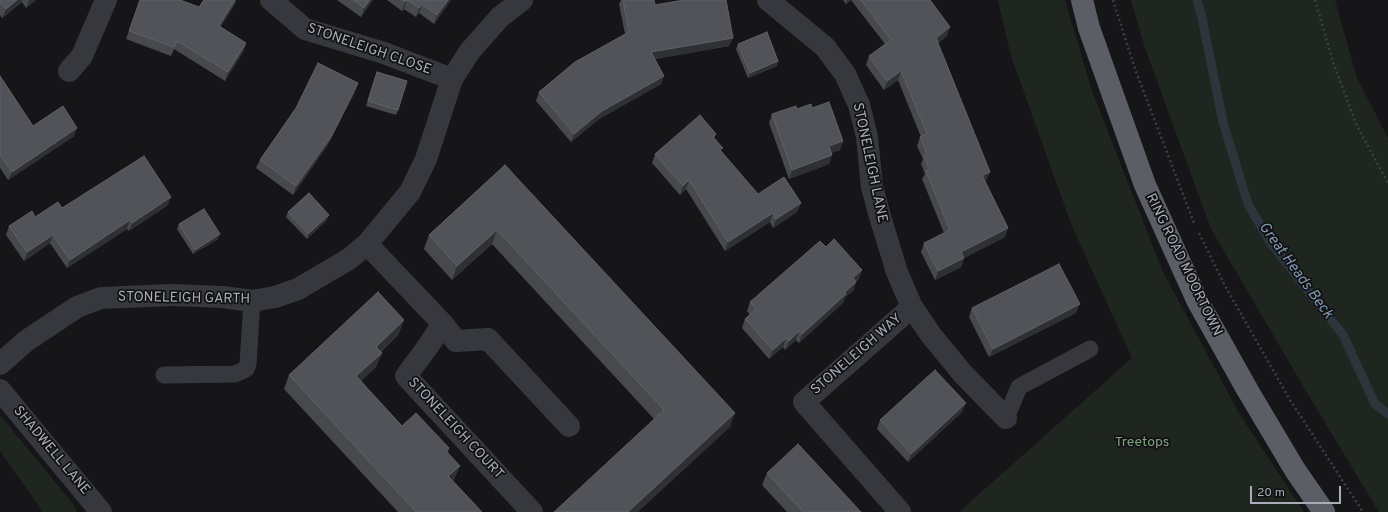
<!DOCTYPE html>
<style>
body{margin:0}
#map{position:relative;width:1388px;height:512px;overflow:hidden;background:#161618;font-family:Overpass,sans-serif}
canvas{display:block}
.scale{position:absolute;left:1250px;top:486px;width:91px;height:18px;box-sizing:border-box;border:2px solid #a8adb8;border-top:0;padding-left:5px;font-size:12px;line-height:14px;white-space:nowrap;color:#a8adb8;-webkit-text-stroke:3px #111113;paint-order:stroke}
</style>
<div id="map">
<canvas width="1388" height="512"></canvas>
<div class="scale">20 m</div>
</div>
<script>
const ctx = document.querySelector('canvas').getContext('2d');
ctx.lineJoin = 'round';
function paint(path, color) { ctx.fillStyle = color; ctx.fill(path, 'evenodd'); }
const shape = rows => new Path2D(rows.map(r => 'M' + r).join(''));
function stroke(path, color, width, dash) { ctx.strokeStyle = color; ctx.lineWidth = width; ctx.lineCap = dash ? 'butt' : 'round'; ctx.setLineDash(dash || []); ctx.stroke(path); }
function label(font, color, halo, rows, align = 'center') {
  ctx.font = font + ' Overpass,sans-serif'; ctx.lineWidth = 3.5; ctx.setLineDash([]); ctx.textBaseline = 'middle'; ctx.strokeStyle = halo; ctx.fillStyle = color; for (const [text, x, y, turn = 0] of rows) {
    ctx.save(); ctx.translate(x, y); ctx.rotate((+turn || 0) * Math.PI / 180); ctx.textAlign = isNaN(turn) ? turn : align; if (halo) ctx.strokeText(text, 0, 0); ctx.fillText(text, 0, 0); ctx.restore();
  }
}
paint(shape([
 [998,0,1065,0,1092,91,1163,272,1239,413,1304,512,959,512,1132,358,1071,224,1011,56],
 [1131,0,1335,0,1357,78,1388,138,1388,512,1379,512,1306,391,1211,229,1145,48],
 [0,415,74,505,77,512,43,512,0,451]
]), '#1e261f');
stroke(shape([
 [1197,0,1202,18,1223,122,1248,204,1270,242,1343,335,1375,404,1388,414]
]), '#2c353c', 9);
stroke(shape([
 [1113,0,1135,69,1194,223],
 [1315,0,1334,65,1357,126,1388,183],
 [1199,233,1224,284,1290,400,1363,512]
]), '#3d3f44', 2.5, [2, 3]);
stroke(shape([
 [164,375,235,374,246,369,248,364,252,301],
 [1006,418,1019,387,1090,349]
]), '#37383d', 17);
stroke(shape([
 [271,0,305,29,384,53,452,79],
 [768,0,825,47,845,74,859,105,867,137,872,187,881,220,897,272,912,307,931,335,963,374,1006,418],
 [69,71,82,56,106,0],
 [367,244,443,324,456,341,488,339,569,426],
 [443,324,426,349,406,376,532,512],
 [0,364,26,341,77,307,101,298,172,295,223,297,252,301,275,297,298,289,349,259,367,244,410,192,426,159,452,79,470,51,500,17,522,0],
 [900,512,804,402,912,307]
]), '#37383d', 22);
stroke(shape([
 [0,390,101,512]
]), '#37383d', 22);
stroke(shape([
 [1082,0,1089,28,1145,185,1197,300,1248,391,1295,470,1324,512]
]), '#5b5e65', 22);
paint(shape([
 [0,0,36,0,26,8,22,2,2,18,0,15],
 [140,0,199,7,204,0,236,0,235,4,220,27,246,43,243,52,225,81,174,49,171,56,126,39],
 [337,0,373,0,361,17],
 [387,0,451,0,434,24,419,13,416,17,404,9,402,11],
 [621,0,654,0,655,5,733,38,729,46,655,59,661,84,599,119,571,142,536,101,539,92,625,34,619,4],
 [843,0,851,0,846,4],
 [851,0,930,0,947,36,938,43,990,172,986,180,985,181,1005,237,964,258,961,267,935,280,921,252,924,243,944,233,922,179,925,174,921,164,923,159,917,146,920,137,921,137,898,80,884,90,866,65,869,56,885,44],
 [738,44,778,61,777,66,748,78,736,49],
 [0,76,33,126,74,136,8,180,0,168],
 [375,77,398,110,396,115,366,106],
 [355,92,327,146,293,195,256,168,260,160],
 [812,108,843,141,840,150,831,153,829,164,789,179,769,123,772,114,797,109],
 [716,134,714,139,721,152,758,194,801,203,797,212,773,228,770,222,725,251,686,189,680,195,652,163,655,154],
 [505,165,730,427,654,419,492,244,452,280,424,249,429,235],
 [168,205,129,231,127,229,67,268,50,243,24,261,6,235,9,226,62,208],
 [288,212,327,220,307,239,286,217],
 [179,224,218,239,193,254,177,229],
 [859,279,856,282,853,291,845,297,843,303,799,343,796,340,785,350,783,347,769,359,742,328,745,319,750,315,747,311,750,302],
 [972,308,1076,313,989,357,969,317],
 [399,334,381,352,382,353,376,367,361,381,402,426,449,448,448,453,454,480,453,481,482,512,398,512,284,389,289,375],
 [962,412,908,462,877,429,880,420],
 [767,473,861,512,787,512,762,485]
]), '#47494d');
paint(shape([
 [17,0,22,0,22,2,2,18,6,9],
 [29,0,36,0,26,8],
 [235,0,236,0,235,4,216,35,219,26],
 [370,0,373,0,361,17,364,8],
 [407,0,404,9,402,11,405,2],
 [448,0,451,0,434,24,437,15],
 [847,0,851,0,846,4],
 [422,4,419,13,416,17,419,8],
 [950,27,947,36,933,46,936,38],
 [733,38,729,46,648,60,651,52],
 [246,43,243,52,225,81,228,72],
 [778,61,777,66,748,78,750,73],
 [901,71,898,80,884,90,887,81],
 [664,76,661,84,599,119,571,142,574,134,602,111],
 [358,83,355,92,327,146,293,195,296,186],
 [77,128,74,136,8,180,12,172],
 [843,141,840,150,826,155,829,146],
 [832,155,829,164,789,179,792,170],
 [990,172,986,180,978,184,982,175],
 [689,180,686,189,680,195,683,186],
 [171,197,168,205,129,231,132,223],
 [801,203,797,212,773,228,776,219],
 [773,213,770,222,725,251,728,242],
 [329,215,327,220,307,239,308,234],
 [130,220,127,229,67,268,70,260],
 [1008,228,1005,237,958,261,961,252],
 [497,230,492,244,452,280,457,266],
 [220,234,218,239,193,254,195,250],
 [53,235,50,243,24,261,27,252],
 [964,258,961,267,935,280,938,271],
 [862,270,859,279,850,287,853,278],
 [856,282,853,291,845,297,843,303,799,343,802,334,845,292],
 [1080,304,1076,313,989,357,993,349],
 [404,320,399,334,371,361,376,347],
 [799,331,796,340,785,350,789,341],
 [786,338,783,347,769,359,773,350],
 [382,353,376,367,351,391,356,376],
 [966,403,962,412,908,462,911,454],
 [735,413,730,427,638,512,628,512],
 [460,466,454,480,443,490,448,476]
]), '#2f3033');
const building = shape([
 [0,0,17,0,6,9,0,3,0,0],
 [140,0,180,0,199,7,204,0,235,0,219,26,246,43,228,72,177,41,174,47,129,31,140,0],
 [353,0,370,0,364,8,353,0],
 [402,0,407,0,405,2,402,0],
 [407,0,448,0,437,15,422,4,419,8,407,0],
 [623,0,654,0,655,5,684,0,726,0,733,38,651,52,664,76,602,111,574,134,539,92,575,62,629,32,623,0],
 [861,0,930,0,950,27,936,38,990,172,982,175,1008,228,961,252,964,258,938,271,924,243,950,230,926,171,929,169,924,155,927,154,920,137,927,134,901,71,887,81,869,56,891,40,861,0],
 [767,32,778,61,750,73,738,44,767,32],
 [318,63,358,83,331,137,296,186,260,160,296,108,318,63],
 [377,72,407,81,398,110,368,101,377,72],
 [0,76,33,126,63,106,77,128,12,172,0,155,0,76],
 [829,102,843,141,829,146,832,155,792,170,772,114,796,106,797,109,811,104,812,108,829,102],
 [700,115,716,134,713,137,723,148,720,150,758,194,784,177,801,203,776,219,773,213,728,242,689,180,683,186,655,154,700,115],
 [144,156,171,197,132,223,130,220,70,260,53,235,27,252,9,226,32,211,35,217,58,202,62,208,144,156],
 [505,165,735,413,628,512,554,512,664,410,497,230,457,266,429,235,505,165],
 [309,193,329,215,308,234,288,212,309,193],
 [204,209,220,234,195,250,179,224,204,209],
 [834,239,862,270,853,278,856,282,845,292,846,294,802,334,799,331,789,341,786,338,773,350,745,319,756,309,750,302,820,241,826,247,834,239],
 [1059,264,1080,304,993,349,972,308,1059,264],
 [378,292,404,320,376,347,382,353,356,376,402,426,416,413,449,448,446,451,460,466,448,476,482,512,416,512,289,375,378,292],
 [935,370,966,403,911,454,880,420,935,370],
 [798,444,861,512,803,512,767,473,798,444]
]);
paint(building, '#525359');
stroke(building, '#5f6168', 1);
label('14px', '#a8adb8', '#111113', [
 ["STONELEIGH CLOSE",369,50,19],
 ["STONELEIGH LANE",869,163,78],
 ["RING ROAD MOORTOWN",1183,265,64],
 ["STONELEIGH GARTH",184,299,1],
 ["STONELEIGH WAY",857,355,-41],
 ["STONELEIGH COURT",455,429,47],
 ["SHADWELL LANE",51,451,50]
]);
label('14px', '#7fa381', '#111113', [
 ["Treetops",1142,443]
]);
label('italic 15px', '#7f9bb3', '#111113', [
 ["Great Heads Beck",1295,271,54]
]);
</script>
